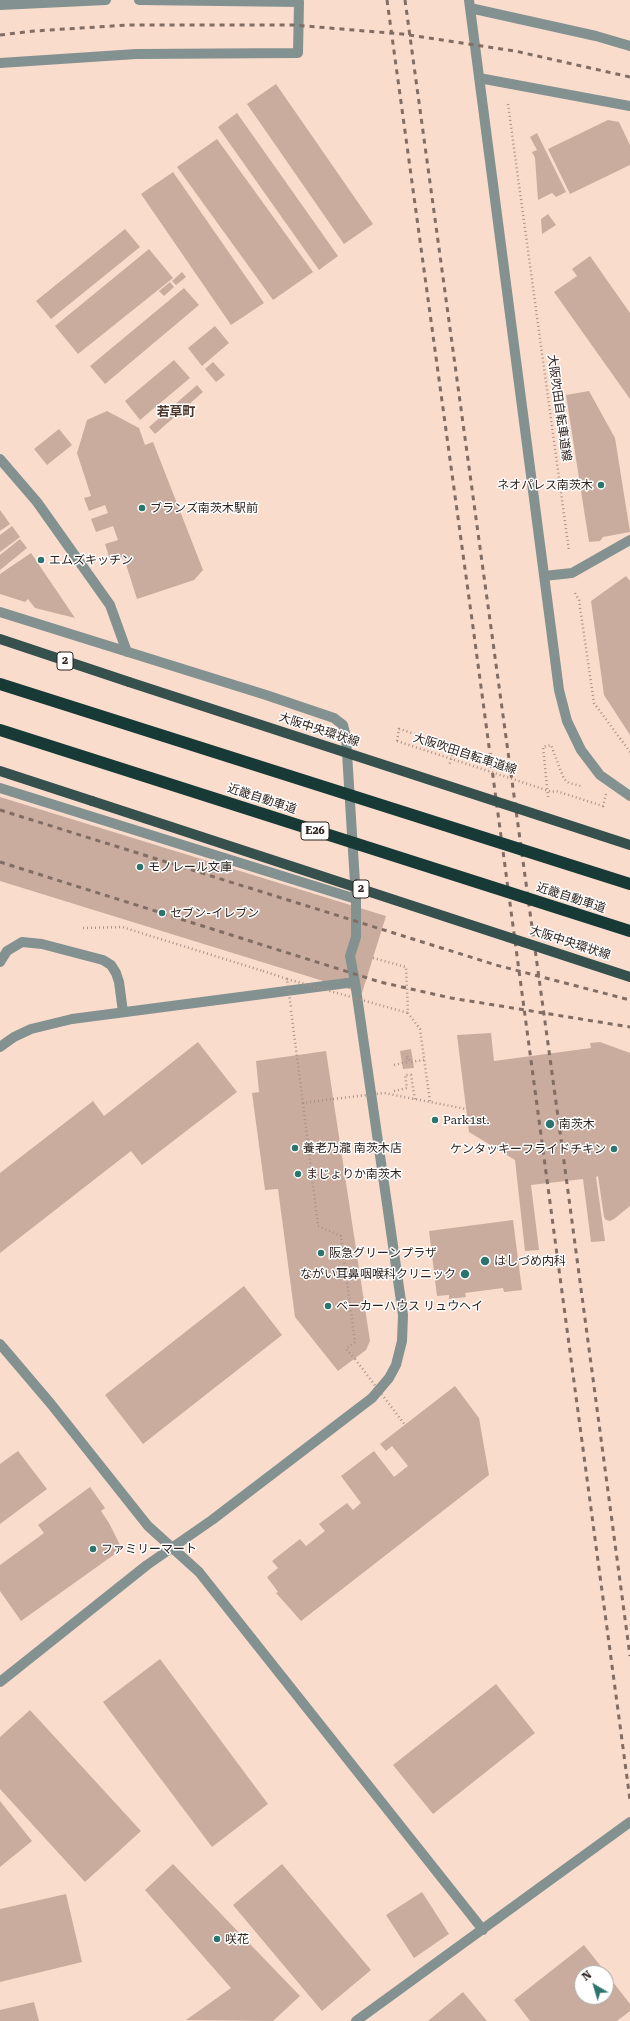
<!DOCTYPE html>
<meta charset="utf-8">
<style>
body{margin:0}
#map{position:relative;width:630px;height:2021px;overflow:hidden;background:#fadccd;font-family:"Roboto Serif",serif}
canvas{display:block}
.north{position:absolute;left:574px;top:1965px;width:40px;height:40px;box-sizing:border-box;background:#fff;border:1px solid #aba7a5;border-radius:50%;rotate:322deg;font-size:11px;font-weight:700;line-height:16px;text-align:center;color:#2e221d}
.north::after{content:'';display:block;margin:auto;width:14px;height:18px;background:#2c756e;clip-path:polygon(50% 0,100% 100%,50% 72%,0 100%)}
</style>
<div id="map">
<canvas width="630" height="2021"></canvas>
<div class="north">N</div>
</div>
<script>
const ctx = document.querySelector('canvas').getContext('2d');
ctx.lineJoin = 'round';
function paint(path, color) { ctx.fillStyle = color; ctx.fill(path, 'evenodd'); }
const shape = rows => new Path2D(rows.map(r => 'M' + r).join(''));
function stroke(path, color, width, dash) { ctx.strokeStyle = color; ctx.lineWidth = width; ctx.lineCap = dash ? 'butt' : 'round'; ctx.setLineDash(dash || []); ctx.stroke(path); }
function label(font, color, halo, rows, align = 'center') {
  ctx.font = font + ' "Roboto Serif","Noto Sans JP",serif'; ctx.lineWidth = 3; ctx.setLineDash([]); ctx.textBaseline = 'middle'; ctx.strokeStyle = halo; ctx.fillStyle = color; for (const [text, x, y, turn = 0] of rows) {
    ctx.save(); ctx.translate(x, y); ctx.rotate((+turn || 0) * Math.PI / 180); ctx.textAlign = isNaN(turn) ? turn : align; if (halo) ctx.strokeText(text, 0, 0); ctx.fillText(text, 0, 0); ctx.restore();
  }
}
paint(shape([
 [276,84,373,224,344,244,247,104],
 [237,113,338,256,319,270,218,127],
 [608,120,619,122,630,145,630,165,570,194,548,149],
 [537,133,566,192,556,197,552,193,538,200,535,158,532,152,537,150,530,137],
 [217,139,313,272,273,300,177,167],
 [173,172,264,303,231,325,141,194],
 [548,214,556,225,542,234,541,219],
 [125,229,140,247,51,319,36,301],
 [149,249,173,278,78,354,55,326],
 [590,256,630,313,630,399,554,292,577,276,572,269],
 [182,272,186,277,176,285,172,281],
 [170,282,174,287,164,296,159,291],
 [184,288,199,305,105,384,90,366],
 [215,326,229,343,202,366,188,348],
 [174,360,190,378,140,420,125,401],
 [213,362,225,375,216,382,205,369],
 [197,385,203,392,155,434,149,427],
 [589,391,615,438,630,532,603,537,600,541,589,542,566,395],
 [107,411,139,428,145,445,153,442,203,570,194,580,137,599,124,558,111,563,105,544,118,540,113,526,96,532,91,519,108,513,105,505,89,511,84,498,91,496,77,453,87,420],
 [59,429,72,445,47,465,34,449],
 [0,510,10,524,0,531],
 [12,526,20,537,0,552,0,535],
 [20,539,27,548,0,570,0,555],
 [31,553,75,618,35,608,28,599,25,602,0,594,0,574],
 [626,576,630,581,630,735,604,695,591,601],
 [0,797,386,916,362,993,0,881],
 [491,1033,494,1061,591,1048,590,1043,600,1042,630,1053,630,1206,614,1219,610,1221,606,1220,604,1217,598,1176,596,1177,605,1241,591,1242,583,1179,531,1185,539,1250,525,1251,515,1160,469,1132,457,1035],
 [198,1042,237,1092,142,1165,131,1151,0,1253,0,1173,93,1101,104,1116],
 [411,1049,414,1068,403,1069,400,1051],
 [326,1051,370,1341,366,1350,338,1371,295,1317,278,1189,265,1190,252,1093,259,1092,256,1061],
 [513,1220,522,1290,504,1292,503,1288,465,1293,466,1297,449,1299,449,1295,437,1296,429,1231],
 [244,1286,282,1335,143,1444,105,1395],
 [455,1386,479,1418,489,1475,301,1621,276,1593,278,1592,267,1577,278,1568,272,1561,300,1539,306,1546,325,1531,319,1524,347,1503,353,1510,361,1503,341,1476,374,1451,394,1477,408,1466,392,1446,386,1451,380,1444],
 [18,1451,47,1489,0,1524,0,1464],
 [90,1487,105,1508,101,1511,109,1523,122,1549,21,1621,0,1591,0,1565,44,1533,38,1525],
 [160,1659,268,1804,212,1847,103,1702],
 [496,1684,535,1733,433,1814,393,1765],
 [30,1710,141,1831,85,1882,0,1789,0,1737],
 [0,1801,32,1841,0,1867],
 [173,1864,300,1996,273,2021,186,2020,231,1988,145,1890],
 [282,1864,371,1970,322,2011,233,1905],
 [422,1892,449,1934,414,1958,386,1915],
 [66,1894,82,1962,0,1982,0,1909],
 [584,1945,606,1973,582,1973,582,1997,606,1997,606,1973,630,2004,630,2011,617,2021,530,2021,514,2000],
 [463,1992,487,2021,428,2021],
 [34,2002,39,2021,0,2021,0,2010]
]), '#c9ac9e');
stroke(shape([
 [508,104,569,551],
 [575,593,579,600,594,703,630,752],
 [397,741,399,729,455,746,449,766],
 [548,797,543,747,551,745,564,779,569,783,581,786],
 [83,928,122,927,263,971],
 [373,958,406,967,408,1013,420,1029,430,1102],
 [291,1011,303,1103,333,1099],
 [407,1056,410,1062,424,1060],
 [394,1065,407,1062,407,1057],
 [394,1091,407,1088,405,1075,411,1075,415,1100],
 [303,1103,318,1226,341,1236,355,1342,346,1349,355,1359]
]), '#a89287', 2.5, [1, 3]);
stroke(shape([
 [469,0,559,690,567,721,581,750,600,775,630,796],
 [0,5,106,0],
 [470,8,596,36,630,46],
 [0,63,136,54,298,53,299,2,139,0],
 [479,78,630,106],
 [0,459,37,502,110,605,127,652],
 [544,576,572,573,630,540],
 [0,612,266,695,334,718,343,725,346,737,356,899,356,937,350,956,355,982],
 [0,788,356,899],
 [0,962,7,951,22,942,42,944,103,960,111,965,116,973,119,982,123,1012],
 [0,1047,14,1037,31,1029,72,1019,355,982,403,1315,402,1341,396,1365,389,1378,372,1398,212,1520,147,1565,0,1682],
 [0,1344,51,1404,148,1526,199,1572,483,1930],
 [356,2021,630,1822]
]), '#839290', 10);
stroke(shape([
 [0,639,129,682],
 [0,771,92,801]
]), '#35504d', 10);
stroke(shape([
 [387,0,473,627,630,1800],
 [405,0,559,1124,630,1656],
 [0,35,34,31,128,25,293,25,402,34,515,51,630,77],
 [0,810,496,965,630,1000],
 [0,862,380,982,451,998,630,1027]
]), '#816d64', 3, [5, 5]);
stroke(shape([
 [397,741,552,792,556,791,603,806,606,794],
 [263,971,287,979,291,1008],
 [287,979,408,1013],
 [333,1099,384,1093,466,1109],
 [355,1359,405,1425]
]), '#a89287', 2.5, [1, 3]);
stroke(shape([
 [129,682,630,845],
 [92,801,630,977]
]), '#35504d', 10);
stroke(shape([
 [0,684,630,884],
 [0,730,630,931]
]), '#183a36', 12);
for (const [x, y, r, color] of [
 [601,485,4,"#2c756e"],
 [142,508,4,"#2c756e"],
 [41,560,4,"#2c756e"],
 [140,867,4,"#2c756e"],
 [162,913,4,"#2c756e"],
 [435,1120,4,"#2c756e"],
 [550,1124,5,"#2c756e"],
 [295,1148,4,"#2c756e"],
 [614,1149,4,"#2c756e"],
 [298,1174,4,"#2c756e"],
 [321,1253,4,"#2c756e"],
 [485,1261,5,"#2c756e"],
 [465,1274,5,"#2c756e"],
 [328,1306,4,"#2c756e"],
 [93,1549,4,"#2c756e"],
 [217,1939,4,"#2c756e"]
]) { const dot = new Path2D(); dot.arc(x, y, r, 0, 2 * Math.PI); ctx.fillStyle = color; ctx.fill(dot); stroke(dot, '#fff', 1.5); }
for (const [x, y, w] of [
 [65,661,16],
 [315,831,28],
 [361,889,16]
]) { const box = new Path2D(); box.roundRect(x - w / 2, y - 9, w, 18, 3); ctx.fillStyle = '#fff'; ctx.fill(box); stroke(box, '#2e221d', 1); }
label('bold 11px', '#2e221d', null, [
 ["2",65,661],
 ["E26",315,831],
 ["2",361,889]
]);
label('12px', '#2e221d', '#fff', [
 ["大阪吹田自転車道線",559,408,82],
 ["大阪中央環状線",319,730,18],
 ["大阪吹田自転車道線",465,754,18],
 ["近畿自動車道",262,799,18],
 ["近畿自動車道",571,898,18],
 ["大阪中央環状線",570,943,18]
]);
label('12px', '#2e221d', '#fff', [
 ["ネオパレス南茨木",593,485,"right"],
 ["ブランズ南茨木駅前",150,508],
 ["エムズキッチン",49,560],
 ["モノレール文庫",148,867],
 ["セブン-イレブン",170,913],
 ["Park1st.",443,1120],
 ["南茨木",559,1124],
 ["養老乃瀧 南茨木店",303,1148],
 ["ケンタッキーフライドチキン",606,1149,"right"],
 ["まじょりか南茨木",306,1174],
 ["阪急グリーンプラザ",329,1253],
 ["はしづめ内科",494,1261],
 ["ながい耳鼻咽喉科クリニック",456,1274,"right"],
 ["ベーカーハウス リュウヘイ",336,1306],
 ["ファミリーマート",101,1549],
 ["咲花",225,1939]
], 'left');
label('bold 13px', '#4b3428', '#fff', [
 ["若草町",176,412]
]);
</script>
